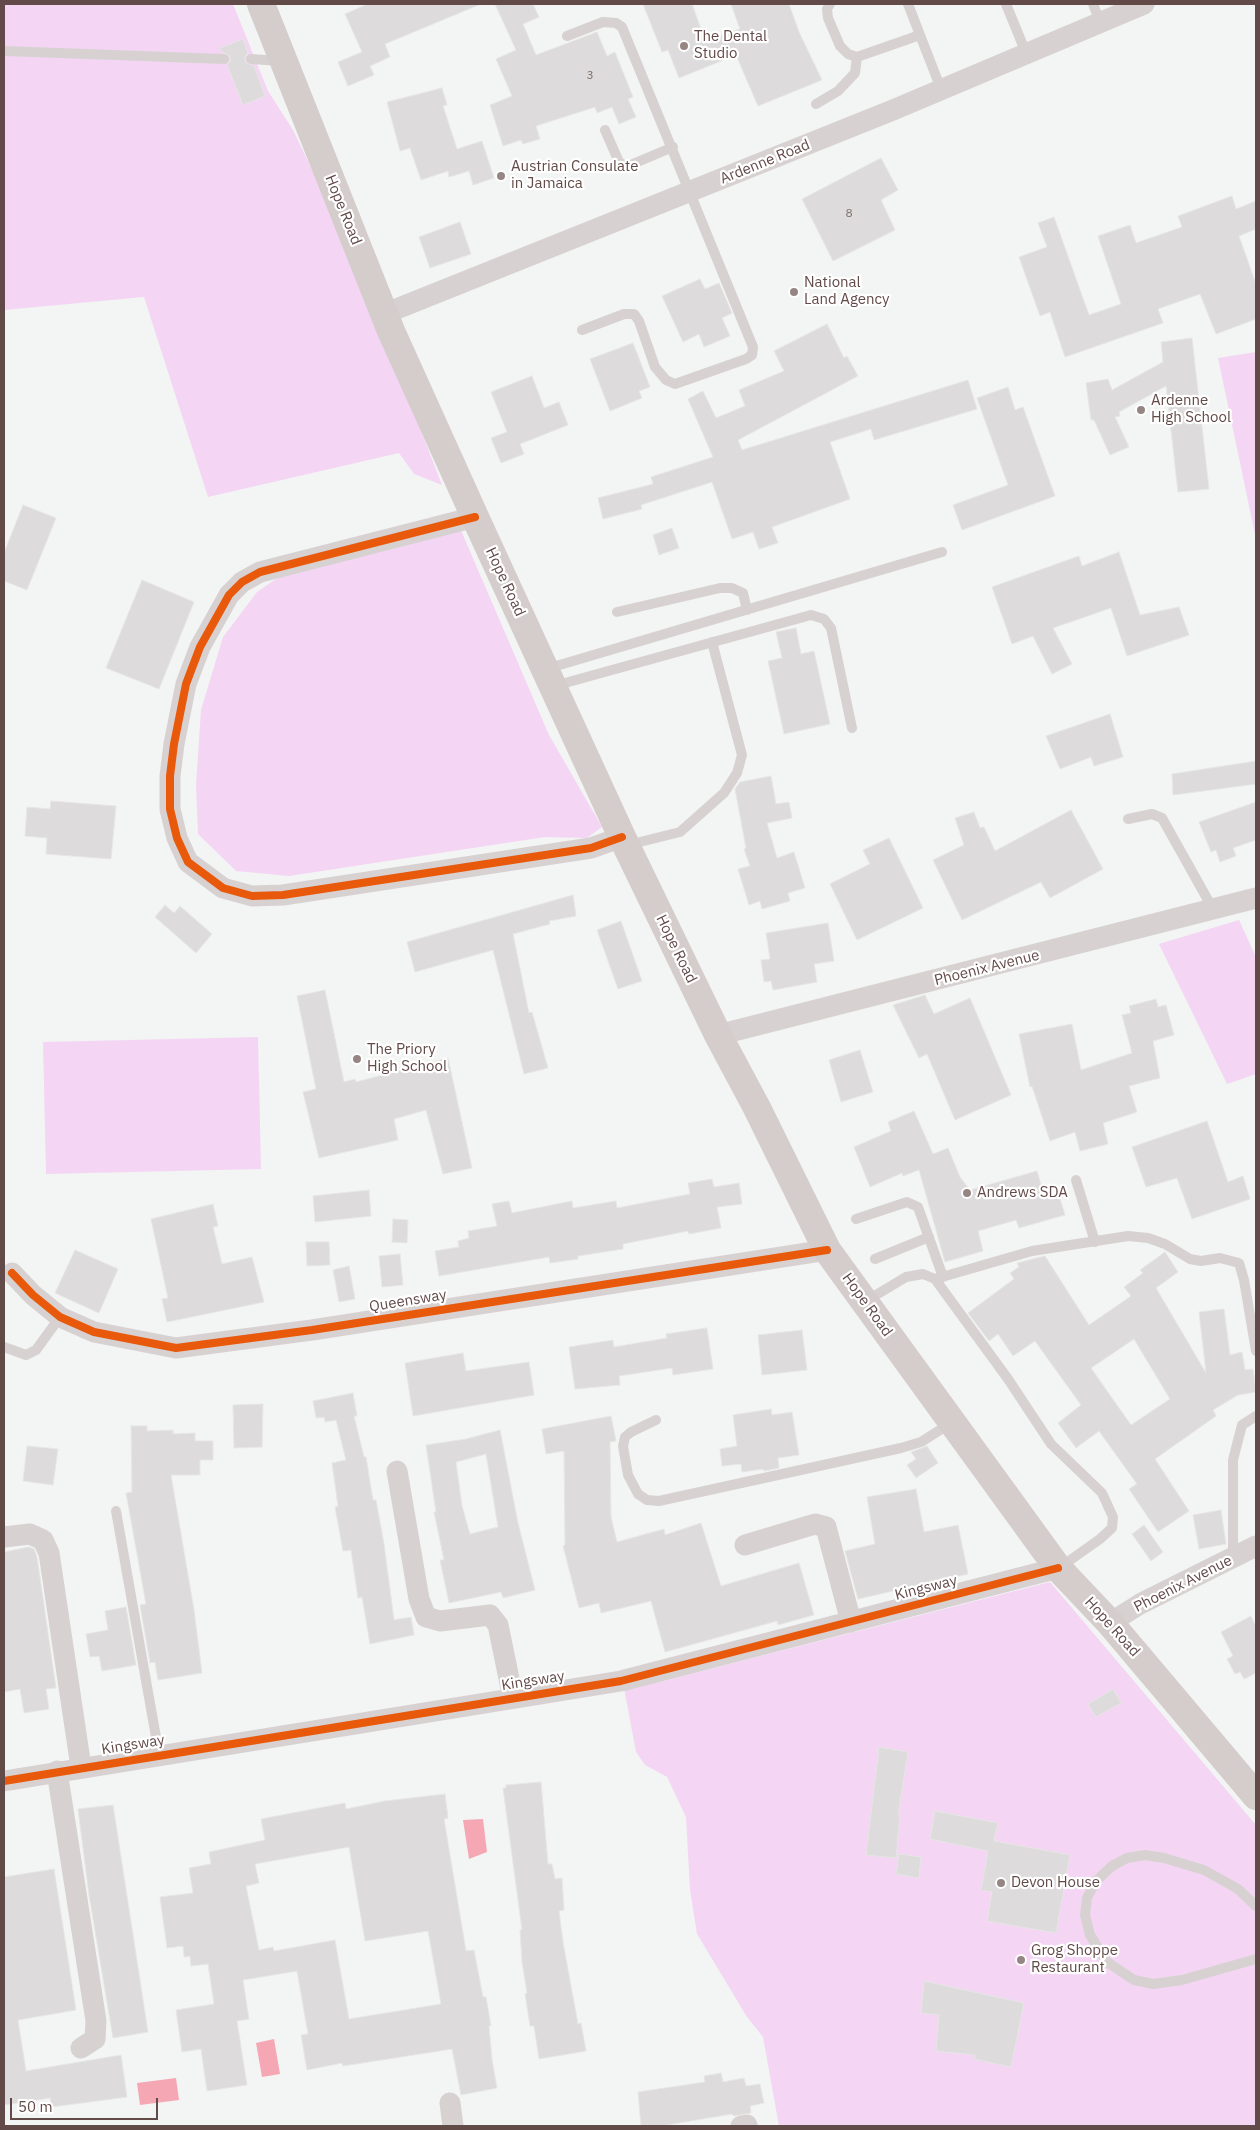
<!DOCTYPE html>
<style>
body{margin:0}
#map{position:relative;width:1260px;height:2130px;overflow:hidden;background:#f3f4f4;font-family:"IBM Plex Sans",sans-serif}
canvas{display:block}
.frame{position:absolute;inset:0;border:5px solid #624a48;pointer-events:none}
.scale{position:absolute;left:10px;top:2098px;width:148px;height:22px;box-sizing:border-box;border:2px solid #624a48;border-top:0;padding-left:6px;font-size:15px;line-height:18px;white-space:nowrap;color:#624a48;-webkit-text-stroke:4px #fff;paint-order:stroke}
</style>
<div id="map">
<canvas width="1260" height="2130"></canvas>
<div class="frame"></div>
<div class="scale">50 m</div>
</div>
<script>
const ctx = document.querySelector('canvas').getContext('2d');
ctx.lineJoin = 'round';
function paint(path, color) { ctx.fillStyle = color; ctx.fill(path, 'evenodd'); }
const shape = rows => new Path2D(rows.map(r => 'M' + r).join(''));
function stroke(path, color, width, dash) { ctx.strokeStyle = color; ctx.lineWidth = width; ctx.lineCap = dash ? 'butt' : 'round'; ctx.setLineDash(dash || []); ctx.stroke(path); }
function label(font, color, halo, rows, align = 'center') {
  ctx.font = font + ' "IBM Plex Sans",sans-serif'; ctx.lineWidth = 4.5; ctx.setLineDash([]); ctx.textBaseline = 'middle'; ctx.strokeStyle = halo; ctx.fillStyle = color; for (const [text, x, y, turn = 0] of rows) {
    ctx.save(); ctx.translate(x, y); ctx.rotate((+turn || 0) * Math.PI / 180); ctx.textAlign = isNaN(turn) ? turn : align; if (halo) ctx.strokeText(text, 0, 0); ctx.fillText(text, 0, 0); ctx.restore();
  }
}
paint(shape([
 [4,4,233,4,268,91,293,130,352,253,442,485,414,474,399,453,208,497,144,297,4,310],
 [1256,352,1256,539,1218,358],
 [460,528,549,735,602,827,587,838,545,837,289,876,236,871,198,834,196,785,201,710,223,637,257,592,286,572],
 [1239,920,1256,957,1256,1074,1227,1084,1159,944],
 [258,1037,261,1169,46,1174,43,1042],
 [1050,1582,1256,1825,1256,2126,779,2126,763,2037,747,2017,697,1934,690,1890,686,1817,667,1777,645,1765,636,1752,624,1688,659,1682]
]), '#f4d6f4');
paint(shape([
 [483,1819,487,1852,469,1859,463,1820],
 [274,2039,280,2074,262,2077,256,2043],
 [176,2078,179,2100,140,2105,137,2083]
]), '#f5a8b4');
const building = shape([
 [368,4,481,4,385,44,390,57,370,66,374,75,348,86,338,62,362,52,345,14,368,4],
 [495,4,533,4,539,17,523,24,536,55,597,32,607,56,615,52,633,97,628,99,636,117,619,124,612,107,597,113,595,107,536,126,540,139,523,144,521,140,503,146,490,105,512,96,496,59,516,50,495,4],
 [643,4,692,4,705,40,740,29,731,4,789,4,799,32,822,80,758,106,736,55,679,78,668,50,662,52,643,4],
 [243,39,248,53,245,56,245,62,254,66,265,96,243,105,227,65,230,62,230,56,222,52,220,48,243,39],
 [442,88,447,105,443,106,457,149,482,141,494,178,473,185,469,171,449,177,448,171,421,180,410,148,400,151,387,102,442,88],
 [881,158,898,190,881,200,895,230,833,261,802,199,881,158],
 [1232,196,1236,209,1256,201,1256,229,1239,236,1256,284,1256,319,1216,334,1200,294,1158,309,1163,323,1065,357,1050,312,1040,316,1019,257,1047,247,1038,223,1054,217,1089,315,1121,304,1098,236,1130,225,1136,243,1182,227,1178,216,1232,196],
 [460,222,471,254,430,268,419,237,460,222],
 [700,279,705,289,719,283,732,313,722,318,730,336,704,347,699,334,683,342,662,296,700,279],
 [827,324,844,358,847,356,858,376,738,440,742,450,968,380,977,409,874,440,871,429,830,442,850,499,772,527,778,543,759,549,753,532,732,539,712,482,641,505,642,509,603,519,598,498,653,484,651,477,713,457,688,399,703,391,716,418,745,406,739,390,784,371,774,351,827,324],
 [1192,338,1209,489,1178,492,1166,386,1119,412,1120,416,1115,417,1129,447,1110,455,1094,420,1091,420,1086,383,1108,379,1112,390,1163,362,1161,342,1192,338],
 [633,343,650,387,639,391,642,398,610,411,590,359,633,343],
 [532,376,544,408,559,402,568,425,520,444,524,454,501,463,491,438,507,432,491,392,532,376],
 [1008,387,1015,410,1023,407,1055,496,962,530,953,505,1008,485,977,398,1008,387],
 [23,505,56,518,27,590,4,581,4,553,23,505],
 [672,528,679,548,659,555,653,535,672,528],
 [1119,552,1140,615,1179,607,1189,635,1127,656,1111,608,1053,628,1072,664,1052,674,1033,636,1012,644,992,587,1079,556,1082,566,1119,552],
 [142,580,194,602,159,689,106,668,142,580],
 [796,628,801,654,814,651,830,724,784,734,768,661,782,658,776,632,796,628],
 [1110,714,1123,757,1094,766,1091,757,1060,769,1046,736,1110,714],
 [1256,761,1256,784,1173,795,1172,774,1256,761],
 [771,776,776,804,789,802,792,818,767,823,777,858,794,852,805,888,788,893,790,901,762,909,760,901,749,905,738,869,750,866,744,849,746,848,735,789,740,782,771,776],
 [51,801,116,806,111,859,46,854,47,838,25,836,27,807,50,809,51,801],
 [1256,802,1256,840,1233,848,1236,856,1220,862,1216,850,1211,852,1199,822,1256,802],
 [1071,810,1103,869,1050,898,1041,882,962,920,933,860,964,845,955,818,974,812,980,828,984,827,995,851,1071,810],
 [889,838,923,908,857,940,830,884,870,864,863,850,889,838],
 [573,895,576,916,549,921,550,924,513,934,529,1013,532,1012,548,1068,524,1074,493,950,415,972,407,942,573,895],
 [165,905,174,913,180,906,212,934,196,953,155,917,165,905],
 [621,921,642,981,618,989,597,930,621,921],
 [828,923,834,961,814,964,817,982,773,990,771,981,764,982,761,960,770,959,766,933,828,923],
 [325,990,344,1082,355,1079,356,1082,448,1058,472,1168,443,1174,426,1110,394,1119,398,1140,319,1158,303,1092,316,1089,297,996,325,990],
 [925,995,934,1014,970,998,1011,1095,955,1120,927,1054,919,1058,893,1005,925,995],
 [1156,999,1158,1007,1166,1005,1174,1035,1153,1041,1160,1078,1129,1086,1137,1112,1103,1123,1108,1144,1080,1151,1075,1132,1050,1141,1032,1086,1030,1087,1019,1034,1072,1024,1081,1070,1132,1053,1122,1015,1131,1013,1129,1006,1156,999],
 [860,1050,873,1092,841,1102,829,1060,860,1050],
 [914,1111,933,1154,948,1148,960,1177,970,1190,1037,1171,1045,1198,1059,1195,1065,1215,1019,1228,1016,1220,978,1231,983,1251,945,1262,919,1170,903,1176,902,1173,870,1187,854,1147,891,1131,888,1122,914,1111],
 [1207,1121,1228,1182,1243,1176,1250,1199,1192,1219,1177,1178,1146,1187,1132,1147,1207,1121],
 [712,1179,714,1187,739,1183,742,1204,717,1207,721,1228,689,1234,688,1231,623,1244,623,1249,578,1256,578,1259,550,1263,549,1257,439,1276,435,1251,459,1247,458,1241,469,1238,468,1231,497,1226,492,1204,509,1201,512,1213,572,1201,573,1208,616,1201,617,1208,690,1194,688,1183,712,1179],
 [369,1190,371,1216,315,1222,313,1196,369,1190],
 [213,1204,218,1226,213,1227,222,1264,252,1257,264,1302,167,1322,162,1299,168,1298,151,1219,213,1204],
 [393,1219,408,1220,407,1243,392,1242,393,1219],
 [306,1242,329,1242,330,1265,307,1266,306,1242],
 [75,1250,118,1269,99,1313,55,1293,75,1250],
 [1165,1252,1178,1272,1156,1288,1206,1373,1199,1312,1224,1309,1230,1355,1242,1352,1245,1370,1253,1369,1256,1392,1238,1395,1213,1410,1216,1416,1155,1459,1189,1511,1158,1532,1129,1489,1137,1484,1099,1431,1076,1448,1058,1423,1081,1405,1035,1341,1013,1356,998,1334,989,1341,968,1313,1014,1279,1010,1273,1019,1267,1017,1263,1045,1256,1089,1325,1131,1296,1124,1287,1143,1273,1140,1270,1165,1252],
 [1134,1339,1170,1399,1131,1425,1091,1368,1134,1339],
 [400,1254,403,1285,382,1287,379,1256,400,1254],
 [349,1266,355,1299,339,1302,333,1270,349,1266],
 [707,1328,713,1369,673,1375,672,1368,619,1376,620,1385,575,1389,569,1347,613,1340,614,1347,667,1338,666,1334,707,1328],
 [802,1330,807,1370,762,1375,758,1335,802,1330],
 [463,1353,466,1371,529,1362,534,1395,413,1416,405,1363,463,1353],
 [353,1393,357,1416,354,1416,364,1457,366,1457,373,1500,376,1500,384,1544,394,1620,411,1617,414,1635,370,1644,362,1597,358,1598,351,1550,343,1551,335,1507,338,1506,332,1463,346,1460,336,1420,325,1422,324,1417,316,1418,313,1401,353,1393],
 [263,1404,262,1447,234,1448,233,1405,263,1404],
 [771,1409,772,1415,792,1412,799,1455,778,1458,779,1468,764,1471,763,1469,742,1472,741,1464,722,1466,720,1449,737,1446,733,1415,771,1409],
 [611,1416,616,1441,610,1442,611,1517,617,1542,664,1529,665,1535,701,1523,721,1586,799,1563,814,1615,778,1625,777,1621,665,1652,651,1601,601,1613,599,1603,579,1608,563,1546,565,1545,564,1451,546,1454,542,1429,611,1416],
 [131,1426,147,1426,147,1431,173,1430,173,1434,195,1433,195,1441,213,1441,213,1460,200,1460,200,1475,171,1475,194,1610,202,1673,158,1680,155,1662,150,1663,140,1605,146,1604,126,1493,132,1492,131,1426],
 [500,1430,518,1523,535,1590,503,1598,501,1592,449,1603,440,1560,444,1560,434,1512,436,1512,426,1445,466,1439,500,1430],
 [486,1454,498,1527,470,1534,462,1506,456,1462,486,1454],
 [27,1446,58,1449,53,1485,23,1481,27,1446],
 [927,1446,938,1463,916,1478,907,1465,916,1459,911,1452,927,1446],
 [916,1489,924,1532,958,1525,968,1574,858,1599,845,1551,875,1544,867,1497,916,1489],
 [1221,1510,1226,1544,1199,1549,1193,1515,1221,1510],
 [1144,1525,1163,1552,1151,1561,1132,1534,1144,1525],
 [29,1547,34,1549,37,1557,56,1688,46,1689,49,1709,24,1713,20,1689,4,1692,4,1552,29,1547],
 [126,1607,136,1665,102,1671,99,1656,90,1657,86,1634,108,1630,105,1611,126,1607],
 [1251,1616,1256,1627,1256,1673,1244,1679,1240,1672,1235,1674,1227,1659,1233,1656,1221,1632,1251,1616],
 [1113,1689,1121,1703,1096,1717,1088,1704,1113,1689],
 [879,1747,908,1752,898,1815,900,1815,896,1858,866,1855,879,1747],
 [541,1782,548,1864,552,1864,555,1879,562,1878,564,1910,559,1911,563,1942,578,2024,581,2023,586,2051,539,2059,534,2026,530,2026,525,1994,527,1993,522,1962,520,1930,522,1930,503,1788,506,1788,506,1785,541,1782],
 [445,1794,448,1818,444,1819,466,1951,474,1950,483,1997,486,1997,491,2026,489,2026,492,2059,497,2088,461,2095,452,2049,343,2066,342,2063,307,2070,301,2035,308,2034,297,1971,243,1980,249,2019,237,2021,247,2085,207,2091,201,2049,182,2052,176,2010,214,2004,208,1964,191,1966,190,1956,184,1957,183,1946,167,1948,160,1897,193,1893,189,1868,211,1864,209,1852,265,1840,261,1819,345,1803,346,1809,385,1801,445,1794],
 [349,1847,365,1941,428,1931,441,2004,349,2019,335,1940,274,1951,273,1947,259,1950,246,1886,259,1883,255,1864,349,1847],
 [113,1805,148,2032,113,2038,89,1895,78,1809,113,1805],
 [935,1811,998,1823,994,1841,1070,1855,1056,1933,987,1921,992,1892,981,1890,988,1851,930,1839,935,1811],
 [899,1854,921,1857,919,1878,896,1874,899,1854],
 [54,1869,76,2010,18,2020,26,2071,121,2055,127,2097,52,2107,50,2098,4,2105,4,1877,54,1869],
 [924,1981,1024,2003,1011,2067,974,2059,975,2055,936,2051,939,2015,921,2013,924,1981],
 [721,2073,723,2082,744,2078,746,2086,760,2084,764,2103,750,2106,751,2113,734,2116,732,2114,661,2126,641,2126,638,2092,705,2082,704,2076,721,2073]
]);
paint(building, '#dddbdb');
stroke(building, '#e6e6e5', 1);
stroke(shape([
 [830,4,827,9,828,18,840,46,848,54,857,57,920,35,908,4],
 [1006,4,1026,53],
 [1093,4,1100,22],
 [920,35,941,89],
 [567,36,603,22,616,23,622,27,753,347,752,355,746,359,675,384,666,380,655,367,639,321,634,314,624,314,582,330],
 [4,51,224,59],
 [251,59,280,61],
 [816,104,838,91,855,73,857,57],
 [605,130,619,162,624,165,628,166,673,147],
 [617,612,720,588,732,588,743,593,747,610],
 [546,669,942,552],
 [554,686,811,615,824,619,831,628,852,728],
 [1128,819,1152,814,1162,818,1213,909],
 [628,845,680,832,724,793,737,773,742,755,712,642],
 [1076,1180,1095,1242],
 [856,1219,907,1202,918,1207,943,1277],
 [875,1259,929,1237],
 [935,1279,1032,1251,1128,1236,1148,1238,1165,1244,1190,1259,1201,1261,1220,1258,1239,1263,1244,1280,1256,1351],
 [866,1301,906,1277,923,1274,935,1279,1008,1379,1051,1444,1102,1493,1113,1517,1112,1528,1100,1539,1059,1568],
 [4,1347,26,1355,36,1350,60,1317],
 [656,1420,631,1432,625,1437,623,1446,628,1475,638,1494,647,1500,659,1501,901,1448,921,1442,951,1423],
 [116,1511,159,1754],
 [1233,1558,1233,1460,1242,1425,1256,1416],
 [1256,1906,1238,1889,1204,1870,1164,1858,1145,1855,1127,1858,1112,1866,1096,1881,1087,1898,1085,1915,1090,1935,1107,1962,1134,1980,1153,1984,1182,1980,1256,1959]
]), '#d7d2d1', 10);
stroke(shape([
 [384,314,893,110,1144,4],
 [475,517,260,572,242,582,229,595,200,647,186,684,174,744,170,776,170,809,177,838,188,862,223,888,252,896,283,895,591,848,622,837],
 [718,1035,1256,898],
 [12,1273,33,1295,60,1317,94,1332,176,1348,312,1330,827,1250],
 [397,1471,419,1599,426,1617,440,1621,490,1615,498,1625,513,1698],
 [4,1537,30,1534,43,1540,49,1553,81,1767],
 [745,1545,815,1524,826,1527,851,1622],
 [1110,1623,1140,1604,1256,1546],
 [57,1771,96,2021,95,2039,81,2048],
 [4,1781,621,1681,1058,1568],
 [450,2103,453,2126],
 [741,2126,747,2125]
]), '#d7d2d1', 21);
stroke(shape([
 [261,4,391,331,475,517,622,837,718,1035,757,1108,827,1250,1058,1568,1110,1623,1256,1796]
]), '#d4cdcc', 28);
stroke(shape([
 [475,517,260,572,242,582,229,595,200,647,186,684,174,744,170,776,170,809,177,838,188,862,223,888,252,896,283,895,591,848,622,837],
 [12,1273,33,1295,60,1317,94,1332,176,1348,312,1330,827,1250],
 [4,1781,621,1681,1058,1568]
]), '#e8590c', 8);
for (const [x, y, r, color] of [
 [684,46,5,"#958684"],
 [501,176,5,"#958684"],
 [794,292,5,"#958684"],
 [1141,410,5,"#958684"],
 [357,1059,5,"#958684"],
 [967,1193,5,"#958684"],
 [1001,1883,5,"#958684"],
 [1021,1960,5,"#958684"]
]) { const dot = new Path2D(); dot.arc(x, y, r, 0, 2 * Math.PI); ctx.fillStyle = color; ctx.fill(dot); stroke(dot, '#fff', 2); }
label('12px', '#82706e', null, [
 ["3",590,76],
 ["8",849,214]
]);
label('15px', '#624a48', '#fff', [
 ["The Dental",694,37],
 ["Studio",694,54],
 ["Austrian Consulate",511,167],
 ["in Jamaica",511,184],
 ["National",804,283],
 ["Land Agency",804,300],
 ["Ardenne",1151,401],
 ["High School",1151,418],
 ["The Priory",367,1050],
 ["High School",367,1067],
 ["Andrews SDA",977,1193],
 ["Devon House",1011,1883],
 ["Grog Shoppe",1031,1951],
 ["Restaurant",1031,1968]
], 'left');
label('15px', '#624a48', '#fff', [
 ["Ardenne Road",765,162,-22],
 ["Hope Road",343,210,68],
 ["Hope Road",505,582,65],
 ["Hope Road",676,949,64],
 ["Phoenix Avenue",987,968,-14],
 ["Queensway",408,1301,-9],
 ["Hope Road",867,1305,54],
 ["Phoenix Avenue",1183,1584,-27],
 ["Kingsway",926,1588,-14],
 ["Hope Road",1112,1627,48],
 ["Kingsway",533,1681,-9],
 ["Kingsway",133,1745,-9]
]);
</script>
